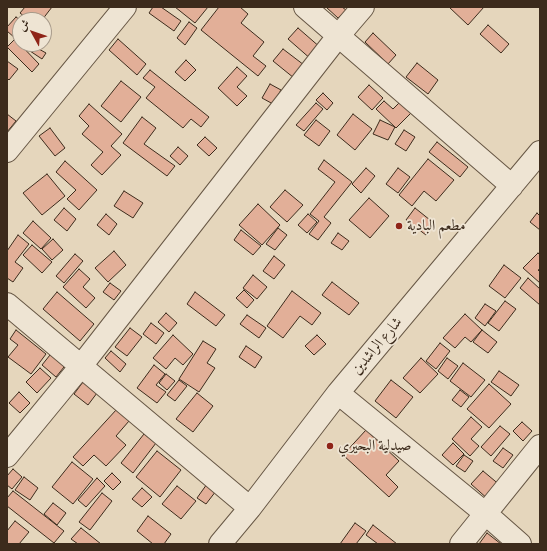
<!DOCTYPE html>
<meta charset="utf-8">
<style>
body{margin:0}
#map{position:relative;width:547px;height:551px;overflow:hidden;background:#e5d6bc;font-family:"EB Garamond",Amiri,serif}
canvas{display:block}
.frame{position:absolute;inset:0;border:8px solid #3c2b1c;pointer-events:none}
.north{position:absolute;left:12px;top:12px;width:40px;height:40px;box-sizing:border-box;background:#eee4d3;border:1px solid #a79a8a;border-radius:50%;rotate:310deg;font-size:11px;font-weight:700;line-height:16px;text-align:center;color:#3c2b1c}
.north::after{content:'';display:block;margin:auto;width:14px;height:18px;background:#8f2418;clip-path:polygon(50% 0,100% 100%,50% 72%,0 100%)}
</style>
<div id="map">
<canvas width="547" height="551"></canvas>
<div class="frame"></div>
<div class="north">ش</div>
</div>
<script>
const ctx = document.querySelector('canvas').getContext('2d');
ctx.lineJoin = 'round';
function paint(path, color) { ctx.fillStyle = color; ctx.fill(path, 'evenodd'); }
const shape = rows => new Path2D(rows.map(r => 'M' + r).join(''));
function stroke(path, color, width, dash) { ctx.strokeStyle = color; ctx.lineWidth = width; ctx.lineCap = dash ? 'butt' : 'round'; ctx.setLineDash(dash || []); ctx.stroke(path); }
function label(font, color, halo, rows, align = 'center') {
  ctx.font = font + ' "EB Garamond",Amiri,serif'; ctx.lineWidth = 3.5; ctx.setLineDash([]); ctx.textBaseline = 'middle'; ctx.strokeStyle = halo; ctx.fillStyle = color; for (const [text, x, y, turn = 0] of rows) {
    ctx.save(); ctx.translate(x, y); ctx.rotate((+turn || 0) * Math.PI / 180); ctx.textAlign = isNaN(turn) ? turn : align; if (halo) ctx.strokeText(text, 0, 0); ctx.fillText(text, 0, 0); ctx.restore();
  }
}
const building = shape([
 [25,7,52,7,42,20,29,20,20,13,25,7],
 [153,7,161,7,181,21,174,31,149,13,153,7],
 [175,7,208,7,195,23,175,7],
 [219,7,240,7,248,14,241,23,264,42,253,56,266,66,258,76,201,30,219,7],
 [326,7,342,7,346,10,338,18,326,7],
 [449,7,484,7,468,25,449,7],
 [16,17,20,20,20,32,15,38,7,31,7,27,16,17],
 [189,22,197,28,185,45,177,38,189,22],
 [488,25,509,44,501,53,480,34,488,25],
 [298,28,321,48,312,60,288,39,298,28],
 [373,33,396,55,388,64,365,42,373,33],
 [15,39,39,64,32,72,7,47,15,39],
 [118,39,146,64,137,75,109,50,118,39],
 [30,44,46,53,42,59,27,49,30,44],
 [283,49,304,65,294,78,273,61,283,49],
 [186,60,196,70,185,81,175,72,186,60],
 [7,61,18,69,9,80,7,78,7,61],
 [417,63,438,80,428,94,406,77,417,63],
 [237,67,247,76,237,87,247,96,237,106,218,88,237,67],
 [150,70,209,117,201,127,191,119,183,128,146,98,155,87,143,78,150,70],
 [121,81,141,97,121,122,101,106,121,81],
 [270,84,281,90,273,104,262,98,270,84],
 [369,85,383,98,372,110,358,97,369,85],
 [323,93,333,103,327,110,316,100,323,93],
 [384,101,393,109,401,101,412,112,396,128,376,109,384,101],
 [316,103,323,109,304,131,296,125,316,103],
 [89,104,122,134,111,146,121,155,102,175,91,165,103,152,82,134,89,126,79,116,89,104],
 [7,114,16,121,7,132,7,114],
 [353,114,372,129,355,150,337,135,353,114],
 [142,117,156,128,144,144,175,166,167,176,123,143,142,117],
 [316,120,330,131,319,146,304,135,316,120],
 [380,120,395,127,388,140,373,134,380,120],
 [50,128,65,148,55,156,39,136,50,128],
 [404,130,415,137,406,151,395,144,404,130],
 [205,137,217,148,209,156,197,145,205,137],
 [437,142,468,167,460,177,429,152,437,142],
 [178,147,188,156,180,165,170,156,178,147],
 [428,159,454,180,436,201,424,191,412,206,399,195,428,159],
 [324,160,352,182,324,217,331,223,318,240,309,234,319,221,310,214,335,182,318,169,324,160],
 [65,161,97,190,79,210,67,199,76,190,56,172,65,161],
 [366,168,375,176,361,193,352,184,366,168],
 [398,168,410,177,398,193,386,184,398,168],
 [47,174,65,196,42,215,23,193,47,174],
 [285,190,303,205,287,222,270,207,285,190],
 [124,191,143,203,133,218,114,206,124,191],
 [369,198,389,216,370,238,349,220,369,198],
 [258,204,280,225,262,245,239,225,258,204],
 [64,208,76,219,67,231,54,220,64,208],
 [415,208,435,224,426,235,406,220,415,208],
 [537,213,540,216,540,230,530,222,537,213],
 [106,214,117,224,109,235,97,225,106,214],
 [308,214,317,222,307,233,298,225,308,214],
 [33,221,51,238,41,249,23,233,33,221],
 [278,228,287,235,275,250,266,244,278,228],
 [241,230,261,246,253,255,234,240,241,230],
 [338,233,349,241,342,250,331,243,338,233],
 [18,235,29,244,15,262,23,268,13,282,7,278,7,251,18,235],
 [53,239,63,250,52,260,42,249,53,239],
 [32,245,52,262,42,273,23,255,32,245],
 [114,251,126,265,108,282,95,268,114,251],
 [538,253,540,255,540,269,538,270,540,272,540,283,523,268,538,253],
 [75,254,83,261,64,283,56,276,75,254],
 [274,256,285,265,274,279,263,271,274,256],
 [504,265,521,278,505,298,489,286,504,265],
 [79,269,90,279,83,287,95,298,86,308,63,287,79,269],
 [253,275,267,287,257,299,243,288,253,275],
 [528,278,540,289,540,305,520,288,528,278],
 [332,282,359,303,349,315,322,295,332,282],
 [110,283,121,291,114,300,103,292,110,283],
 [244,290,254,300,247,308,236,298,244,290],
 [292,291,321,313,312,325,300,316,283,338,267,326,292,291],
 [57,292,94,324,80,341,43,309,57,292],
 [195,292,225,315,216,326,187,304,195,292],
 [505,301,516,309,499,331,488,323,505,301],
 [485,304,496,311,485,326,475,318,485,304],
 [166,313,177,323,169,332,158,322,166,313],
 [465,314,482,330,471,342,465,337,455,348,443,338,465,314],
 [247,315,266,328,259,338,240,324,247,315],
 [151,323,164,333,156,344,143,334,151,323],
 [130,328,142,337,127,356,115,347,130,328],
 [16,330,46,354,31,374,8,357,18,345,10,339,16,330],
 [482,330,497,342,488,353,473,342,482,330],
 [173,335,193,354,183,365,175,358,166,369,153,358,173,335],
 [317,335,326,344,314,355,305,346,317,335],
 [203,341,216,349,207,363,215,368,199,392,179,379,203,341],
 [440,343,450,351,436,369,426,361,440,343],
 [246,346,262,357,255,368,239,357,246,346],
 [54,350,68,362,56,377,42,365,54,350],
 [111,351,126,364,120,372,105,358,111,351],
 [421,358,438,374,420,393,403,378,421,358],
 [447,358,458,366,448,379,438,371,447,358],
 [463,363,485,380,471,397,450,381,463,363],
 [154,365,165,374,156,385,166,392,157,403,137,388,154,365],
 [40,368,51,378,37,393,26,382,40,368],
 [499,371,519,385,511,396,491,382,499,371],
 [166,374,175,381,167,390,159,383,166,374],
 [179,380,187,386,175,401,167,395,179,380],
 [391,380,413,397,396,418,375,401,391,380],
 [83,382,97,393,88,405,74,394,83,382],
 [489,384,511,404,489,428,467,409,489,384],
 [460,390,469,397,461,407,452,400,460,390],
 [19,392,30,403,20,413,9,403,19,392],
 [197,393,213,406,193,432,176,419,197,393],
 [117,409,129,421,116,436,126,445,106,466,94,455,83,466,73,457,117,409],
 [471,417,482,427,471,439,479,446,470,456,452,439,471,417],
 [522,422,532,431,523,441,513,431,522,422],
 [500,426,510,434,491,456,481,447,500,426],
 [366,430,399,461,386,475,398,487,389,497,343,455,366,430],
 [144,434,156,443,133,473,121,463,144,434],
 [453,443,464,454,453,465,442,455,453,443],
 [503,448,513,455,503,468,493,461,503,448],
 [157,451,181,470,160,497,136,477,157,451],
 [464,455,473,461,465,472,456,466,464,455],
 [72,462,93,479,73,504,52,487,72,462],
 [13,469,22,477,12,489,7,485,7,476,13,469],
 [483,471,501,486,489,500,471,484,483,471],
 [112,473,121,482,113,490,104,481,112,473],
 [24,477,38,488,30,500,15,490,24,477],
 [97,478,105,486,86,507,78,500,97,478],
 [207,484,216,491,206,504,197,498,207,484],
 [177,486,196,501,181,519,162,504,177,486],
 [142,488,152,497,142,507,132,499,142,488],
 [13,491,64,531,54,543,7,506,7,498,13,491],
 [102,493,112,501,90,530,79,522,102,493],
 [53,503,66,513,57,525,44,514,53,503],
 [148,516,171,534,164,544,153,544,137,531,148,516],
 [15,521,29,532,19,544,7,544,7,531,15,521],
 [355,523,366,531,356,544,340,544,355,523],
 [373,525,397,544,378,544,366,535,373,525],
 [81,528,101,544,78,544,71,539,81,528],
 [487,533,501,544,479,544,487,533]
]);
paint(building, '#e2af98');
stroke(building, '#3c2b1c', 1);
const minor = shape([
 [305,7,512,186],
 [7,151,125,7],
 [7,304,250,508],
 [338,393,486,514,520,544],
 [7,456,81,366,339,35,363,7],
 [220,544,250,508,338,393,540,152],
 [461,544,540,446]
]);
stroke(minor, '#665644', 24);
stroke(minor, '#eee4d3', 22);
for (const [x, y, r, color] of [
 [399,226,4,"#8f2418"],
 [330,446,4,"#8f2418"]
]) { const dot = new Path2D(); dot.arc(x, y, r, 0, 2 * Math.PI); ctx.fillStyle = color; ctx.fill(dot); stroke(dot, '#eee4d3', 1.5); }
label('15px', '#3c2b1c', '#eee4d3', [
 ["مطعم البادية",407,226],
 ["صيدلية البحيري",338,446]
], 'left');
label('15px', '#3c2b1c', '#eee4d3', [
 ["شارع الراشدين",377,346,-50]
]);
</script>
